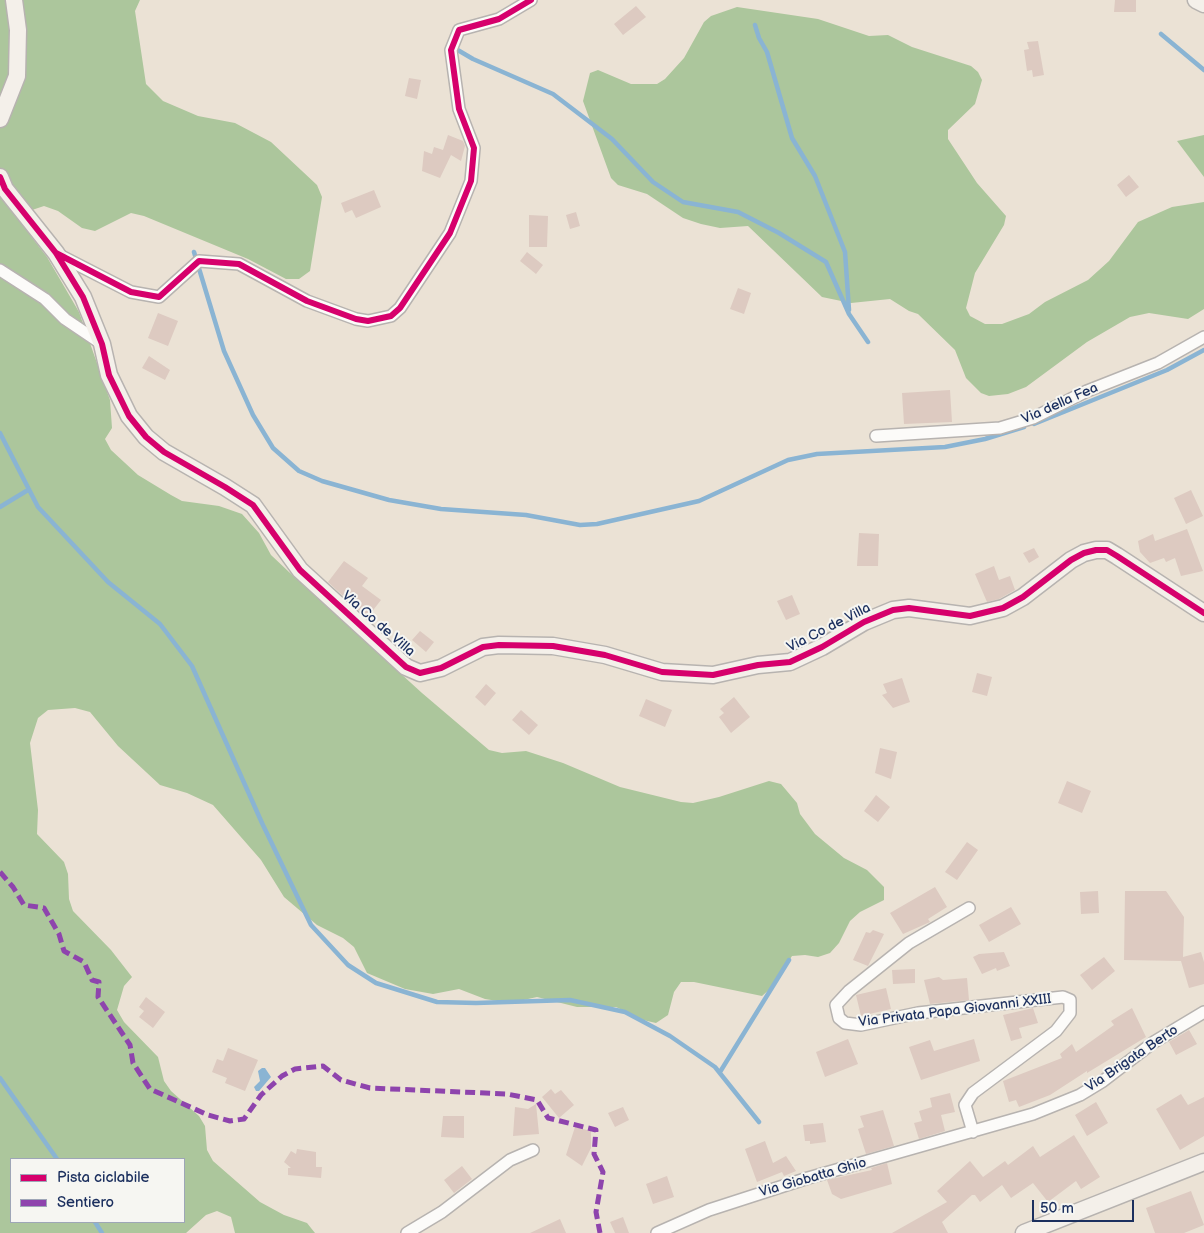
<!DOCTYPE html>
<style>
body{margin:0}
#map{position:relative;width:1204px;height:1233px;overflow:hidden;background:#ebe2d5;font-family:"Balsamiq Sans",sans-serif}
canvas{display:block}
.legend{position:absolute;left:10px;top:1158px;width:175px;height:65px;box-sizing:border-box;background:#f6f6f2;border:1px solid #9ea6b7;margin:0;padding:6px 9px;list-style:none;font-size:15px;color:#1b2f5e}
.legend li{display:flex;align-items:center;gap:10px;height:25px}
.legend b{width:25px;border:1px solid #9ea6b7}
.scale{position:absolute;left:1032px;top:1200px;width:102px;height:22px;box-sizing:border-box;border:2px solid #1b2f5e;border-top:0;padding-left:6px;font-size:15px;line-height:18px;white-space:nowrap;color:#1b2f5e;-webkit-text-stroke:4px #f6f6f2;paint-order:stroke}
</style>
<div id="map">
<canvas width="1204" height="1233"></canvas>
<ul class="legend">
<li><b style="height:6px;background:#d6006c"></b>Pista ciclabile</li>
<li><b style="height:6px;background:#8e44ad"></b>Sentiero</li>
</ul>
<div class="scale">50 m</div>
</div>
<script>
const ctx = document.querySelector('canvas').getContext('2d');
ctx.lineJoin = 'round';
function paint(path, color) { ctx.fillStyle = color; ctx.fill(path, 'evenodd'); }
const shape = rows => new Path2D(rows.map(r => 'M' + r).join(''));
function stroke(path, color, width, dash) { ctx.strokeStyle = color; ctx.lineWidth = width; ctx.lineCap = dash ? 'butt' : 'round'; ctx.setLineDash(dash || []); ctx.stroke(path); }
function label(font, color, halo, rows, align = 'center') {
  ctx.font = font + ' "Balsamiq Sans",sans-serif'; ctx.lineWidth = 4; ctx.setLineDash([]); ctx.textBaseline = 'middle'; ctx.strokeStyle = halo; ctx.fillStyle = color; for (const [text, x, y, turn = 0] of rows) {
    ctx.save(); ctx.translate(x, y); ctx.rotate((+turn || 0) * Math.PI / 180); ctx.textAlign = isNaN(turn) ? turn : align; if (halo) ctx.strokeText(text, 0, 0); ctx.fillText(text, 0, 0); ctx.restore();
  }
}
paint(shape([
 [0,0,140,0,135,11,146,84,163,101,198,116,235,123,271,142,317,185,322,197,310,271,299,279,286,279,248,259,144,216,131,213,95,231,82,228,58,211,44,206,32,210,30,235,47,257,79,312,110,400,112,428,105,439,111,450,138,475,171,495,182,501,219,506,242,514,259,533,271,555,289,572,422,693,489,750,502,753,526,751,563,763,620,787,681,802,693,803,719,797,769,781,781,784,797,803,800,814,815,834,844,858,867,870,884,887,884,900,860,912,850,921,839,943,830,953,818,957,805,955,792,956,771,988,762,996,694,982,681,982,674,992,668,1015,656,1023,643,1020,616,1007,577,1007,537,997,510,1003,485,999,459,989,433,994,405,989,367,973,354,947,343,938,317,925,284,897,261,860,213,805,187,793,160,785,118,746,90,712,75,708,48,710,38,718,30,743,38,810,37,834,64,862,68,874,69,899,73,911,111,950,132,977,124,986,117,1010,124,1022,158,1057,164,1081,171,1091,199,1116,205,1126,207,1150,213,1161,260,1202,284,1215,307,1223,315,1233,235,1233,231,1217,217,1211,206,1215,186,1233,0,1233],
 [11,1159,184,1159,184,1222,11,1222],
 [737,7,818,19,869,36,888,35,912,47,971,66,978,72,982,80,975,104,948,130,948,139,977,183,1006,216,1004,225,975,273,966,308,970,316,985,324,1002,324,1029,314,1045,302,1088,280,1109,261,1138,222,1172,207,1204,202,1204,309,1188,319,1149,313,1130,317,1087,342,1026,387,1008,394,989,396,981,393,966,378,955,350,918,314,909,311,890,299,851,303,822,297,748,226,720,228,701,224,683,218,647,194,618,185,611,178,583,101,590,73,598,70,631,84,657,84,665,79,684,58,704,22,711,16],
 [1204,135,1204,177,1177,141]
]), '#acc69c');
paint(shape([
 [262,1068,265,1068,271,1077,259,1091,256,1091,254,1087,260,1081,258,1071]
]), '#8ab4d3');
stroke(shape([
 [755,25,759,38,767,52,792,138,815,176,845,252,849,310],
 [1161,34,1204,70],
 [456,49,473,59,553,94,612,139,653,182,683,202,738,212,779,233,826,262,849,314,868,342],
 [194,252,224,351,253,415,273,448,299,471,322,481,389,500,441,509,526,515,580,525,597,524,699,501,788,460,817,454,945,447,985,439,1024,427],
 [1034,424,1167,370,1204,350],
 [0,433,38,507,108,582,160,624,192,666,262,823,311,925,348,965,376,983,437,1002,476,1003,570,1000,625,1012,670,1036,715,1067,759,1122],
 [0,507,28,490],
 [720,1072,789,960],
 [0,1078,57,1159],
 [95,1222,102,1233]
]), '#8ab4d3', 4.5);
paint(shape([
 [1115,0,1136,0,1136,12,1114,12],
 [636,6,646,17,623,35,614,24],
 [1038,41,1044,75,1033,77,1032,70,1027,71,1024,50,1029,49,1027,42],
 [409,78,421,80,417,99,405,96],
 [448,135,463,141,465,146,461,161,451,155,440,178,422,171,424,151,432,154,434,147,443,150],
 [1129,175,1139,187,1126,197,1117,185],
 [374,190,381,207,356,218,352,210,345,213,341,203],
 [576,212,580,226,570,229,566,215],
 [529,215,548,216,547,247,529,247],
 [527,252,543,265,536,274,520,261],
 [738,288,751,293,744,314,730,309],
 [158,313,178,321,168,346,148,338],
 [149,356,170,370,165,380,142,368],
 [950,390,952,422,904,424,902,393],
 [1191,490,1203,516,1186,524,1174,498],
 [1187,529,1203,571,1181,576,1175,558,1166,562,1164,558,1150,563,1140,552,1138,541,1153,534,1155,541],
 [859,533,879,534,878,566,857,566],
 [1034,548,1039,557,1029,563,1023,553],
 [344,561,368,578,362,586,381,600,367,618,328,582],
 [994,566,999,580,1010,576,1015,590,999,599,987,602,975,574],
 [792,595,800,614,786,620,777,601],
 [420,631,434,642,426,652,412,640],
 [977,673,992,677,987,696,972,692],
 [902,678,910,702,893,708,882,695,887,693,883,684],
 [486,684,496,693,485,706,475,697],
 [734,697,750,717,731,733,719,717,724,713,720,709],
 [646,699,672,710,665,727,639,716],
 [521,710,538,725,529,735,512,720],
 [880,748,897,752,891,779,875,773],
 [1067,781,1091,791,1082,813,1058,803],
 [876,795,890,807,878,822,864,811],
 [967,842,978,850,957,880,945,872],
 [935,887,947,907,928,919,930,922,903,934,890,913],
 [1098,891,1099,913,1081,914,1080,892],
 [1125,891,1166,891,1184,917,1183,957,1201,952,1204,962,1204,984,1189,988,1181,961,1124,960],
 [1011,907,1021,924,989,942,979,925],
 [873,930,884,934,868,966,853,960,866,932,870,933],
 [1004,952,1010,966,997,971,996,968,982,974,973,957,979,954],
 [1104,957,1115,971,1092,990,1080,975],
 [915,969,915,983,893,984,892,970],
 [939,977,943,980,967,978,969,1000,930,1004,924,980],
 [886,988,891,1009,861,1016,856,995],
 [146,997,165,1012,153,1028,139,1017,144,1011,139,1007],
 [1033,1008,1038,1023,1019,1028,1022,1038,1011,1041,1003,1015],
 [1132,1008,1146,1037,1087,1073,1087,1071,1050,1095,1019,1107,1016,1100,1009,1102,1003,1081,1062,1058,1060,1054,1072,1044,1076,1052,1114,1025,1111,1021],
 [1189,1030,1197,1044,1176,1055,1169,1042],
 [848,1039,858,1064,825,1077,816,1052],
 [974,1039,980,1061,921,1080,909,1047,930,1040,934,1051],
 [228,1048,258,1060,245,1091,225,1083,227,1078,212,1072,217,1059,223,1061],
 [551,1089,555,1094,561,1090,574,1105,559,1118,542,1097],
 [950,1093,955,1112,941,1115,945,1131,919,1139,914,1123,922,1121,919,1111,932,1107,930,1098],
 [1181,1094,1188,1105,1204,1097,1204,1136,1180,1150,1156,1109],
 [1096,1102,1108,1123,1087,1136,1075,1115],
 [536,1104,539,1134,513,1136,515,1107,528,1109],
 [623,1107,629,1120,615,1127,608,1113],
 [883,1110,894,1146,866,1154,858,1129,864,1127,860,1116],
 [443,1116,464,1116,464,1138,441,1137],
 [823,1123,826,1142,810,1144,810,1141,805,1141,803,1125],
 [575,1127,591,1131,591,1148,582,1166,566,1155],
 [1074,1135,1100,1177,1081,1189,1076,1181,1048,1202,1033,1183,1011,1198,1002,1185,980,1202,975,1195,972,1195,942,1222,948,1233,892,1233,947,1202,937,1191,970,1161,983,1177,1005,1161,1008,1165,1033,1146,1040,1157],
 [765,1141,773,1163,786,1156,796,1171,784,1176,782,1172,757,1182,745,1149],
 [297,1149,316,1152,316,1167,322,1167,321,1178,288,1175,288,1168,291,1168,284,1162,291,1151,296,1154],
 [887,1163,892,1184,841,1199,832,1194,827,1180,872,1170,871,1168],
 [462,1166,472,1179,454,1193,444,1180],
 [667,1176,674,1197,653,1204,646,1184],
 [1191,1191,1204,1225,1184,1233,1155,1233,1146,1208],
 [623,1217,629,1233,615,1233,610,1222],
 [560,1219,566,1233,530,1233]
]), '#ddcac1');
const street = shape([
 [57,254,131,292,159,297,199,261,239,264,307,301,356,319,368,321,391,316,400,308,450,233,471,181,474,148,459,109,451,50,459,30,499,19,531,0],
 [0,270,45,299,65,319,102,344],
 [876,436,1000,428,1033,418,1087,391,1158,363,1204,337],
 [969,908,909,943,849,991,836,1005,839,1018,845,1023,861,1025,918,1013,1063,997,1070,1000,1070,1013,1056,1031,973,1093,965,1105,973,1132],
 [407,1233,442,1212,510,1160,533,1150],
 [657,1233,709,1210,808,1178,1033,1114,1080,1095,1103,1081,1154,1042,1204,1012]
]);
const secondary = shape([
 [1196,0,1204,4],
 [0,119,17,76,18,30,14,0],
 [0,177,5,189,56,253,83,297,102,344,109,375,129,416,146,437,164,452,225,487,253,505,300,570,406,667,420,673,441,668,483,647,499,645,553,646,605,655,662,672,713,675,758,665,790,662,822,647,864,622,893,610,909,608,970,616,1003,608,1023,597,1071,560,1084,553,1096,550,1107,550,1117,556,1204,613],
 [1024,1233,1204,1162]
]);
stroke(street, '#b7b3b0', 14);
stroke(secondary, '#b7b3b0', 19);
stroke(street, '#fcfbf9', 11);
stroke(secondary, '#f4f0ea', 16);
stroke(shape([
 [0,872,13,887,24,905,44,908,59,934,64,951,84,962,92,980,99,982,98,997,130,1045,133,1063,150,1089,208,1115,230,1121,244,1119,261,1095,282,1076,295,1069,323,1066,341,1080,370,1088,507,1094,537,1100,548,1118,596,1130,594,1154,603,1172,596,1212,600,1233]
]), '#8e44ad', 5, [10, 5]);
stroke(shape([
 [0,177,5,189,56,253,83,297,102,344,109,375,129,416,146,437,164,452,225,487,253,505,300,570,406,667,420,673,441,668,483,647,499,645,553,646,605,655,662,672,713,675,758,665,790,662,822,647,864,622,893,610,909,608,970,616,1003,608,1023,597,1071,560,1084,553,1096,550,1107,550,1117,556,1204,613],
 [56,253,131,292,159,297,199,261,239,264,307,301,356,319,368,321,391,316,400,308,450,233,471,181,474,148,459,109,451,50,459,30,499,19,531,0]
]), '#d6006c', 6);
label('14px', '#1b2f5e', '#f6f6f2', [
 ["Via della Fea",1060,404,-24],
 ["Via Co de Villa",378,624,41],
 ["Via Co de Villa",829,628,-27],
 ["Via Privata Papa Giovanni XXIII",955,1011,-7],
 ["Via Brigata Berto",1132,1059,-34],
 ["Via Giobatta Ghio",813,1178,-16]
]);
</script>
